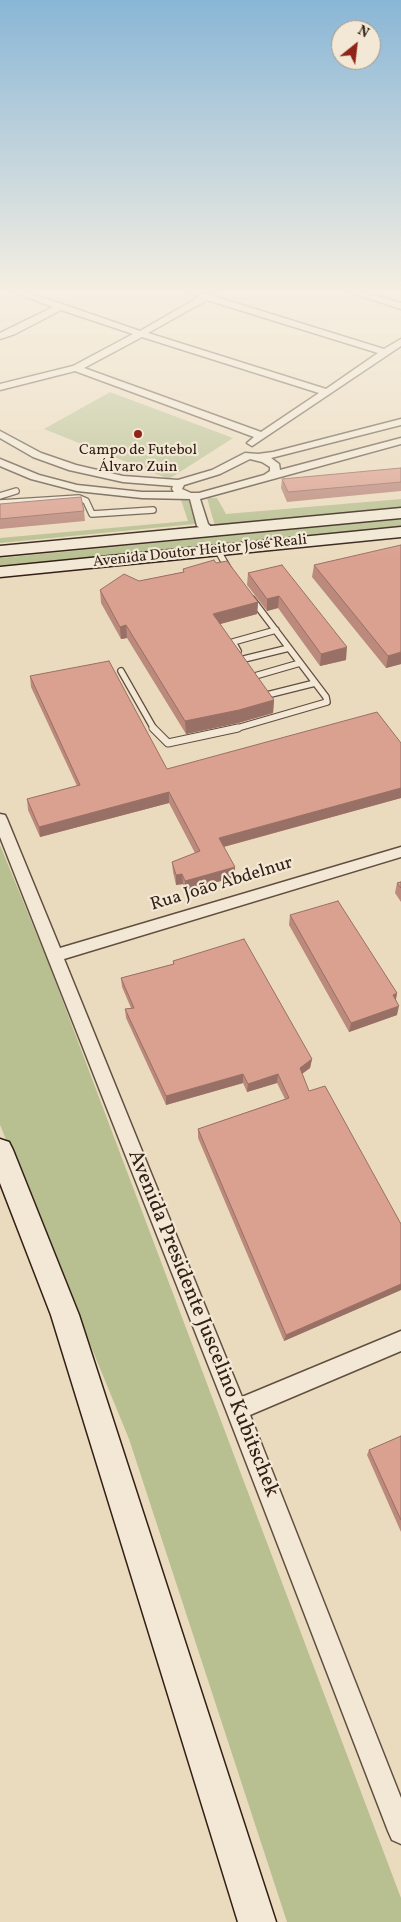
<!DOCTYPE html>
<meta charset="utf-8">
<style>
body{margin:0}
#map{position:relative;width:401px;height:1922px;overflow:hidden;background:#ebdbbe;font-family:Vollkorn,serif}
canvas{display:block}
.north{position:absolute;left:331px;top:20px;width:50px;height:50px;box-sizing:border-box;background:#f2e8d5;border:1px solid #a59889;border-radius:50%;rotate:29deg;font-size:14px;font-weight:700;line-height:20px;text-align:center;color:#322016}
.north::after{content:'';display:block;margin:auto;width:18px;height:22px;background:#8f2418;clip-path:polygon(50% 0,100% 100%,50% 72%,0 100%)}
</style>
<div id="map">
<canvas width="401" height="1922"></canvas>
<div class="north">N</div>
</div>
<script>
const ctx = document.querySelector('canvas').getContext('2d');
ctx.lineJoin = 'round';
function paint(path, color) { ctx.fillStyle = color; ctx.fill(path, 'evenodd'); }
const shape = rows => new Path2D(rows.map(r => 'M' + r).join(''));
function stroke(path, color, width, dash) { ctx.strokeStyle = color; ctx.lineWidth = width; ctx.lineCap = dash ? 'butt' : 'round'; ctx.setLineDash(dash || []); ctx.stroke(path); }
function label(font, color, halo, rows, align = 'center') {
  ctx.font = font + ' Vollkorn,serif'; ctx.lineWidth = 4.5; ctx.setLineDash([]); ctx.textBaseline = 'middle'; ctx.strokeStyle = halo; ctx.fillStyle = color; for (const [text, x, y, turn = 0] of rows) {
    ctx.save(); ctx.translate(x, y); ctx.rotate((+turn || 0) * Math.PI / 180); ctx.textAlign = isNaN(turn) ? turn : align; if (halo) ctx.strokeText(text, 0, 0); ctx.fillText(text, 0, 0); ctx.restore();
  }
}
paint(shape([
 [110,392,233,438,169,479,44,429],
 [180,497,191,498,195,524,0,543,0,538,188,521],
 [207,498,217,498,226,514,401,499,401,507,215,526],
 [401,519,401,529,0,568,0,558],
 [0,845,48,962,401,1898,401,1922,287,1922,129,1439,0,1125]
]), '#b8c091');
const serviceFar1 = shape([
 [0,496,16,491],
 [0,503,79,498,86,501,92,514,153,510],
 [218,551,229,570],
 [238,651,233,642,276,630],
 [244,659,289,648],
 [121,671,154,729],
 [255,676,300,663],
 [267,695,315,683],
 [234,729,327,702,326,697,252,599]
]);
const service = shape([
 [153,728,168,743,238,728]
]);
const minor = shape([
 [14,292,27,292,140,331,199,297,187,292,205,294,218,292,213,296,384,349,401,339,401,346,252,446,247,443,254,437,75,371,0,390,0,384,73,366,133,334,61,310,15,334,0,339,0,333,53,307,14,292],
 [207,300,378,353,326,389,148,333,207,300],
 [142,337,319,393,261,432,84,368,142,337],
 [349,292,363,292,401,303,401,309,349,292],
 [401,419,401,425,271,458,279,464,280,470,401,438,401,444,200,499,208,524,218,532,212,535,197,526,190,499,142,498,77,491,31,479,0,466,0,459,39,475,77,485,142,492,174,492,172,489,173,486,123,482,69,470,33,457,0,438,0,431,41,453,76,465,123,476,178,480,212,470,245,453,258,454,273,452,401,419],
 [250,459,262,462,270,467,270,471,264,475,199,493,191,493,182,489,184,485,220,474,250,459],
 [0,814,5,815,7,819,60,948,401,847,401,857,64,959,242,1397,401,1331,401,1351,250,1415,401,1798,401,1844,392,1840,388,1831,226,1410,0,837,0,814]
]);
const secondary = shape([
 [401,508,401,518,0,556,0,546,401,508],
 [401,527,401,537,0,577,0,567,401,527],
 [0,1139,9,1142,13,1150,79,1315,276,1922,238,1922,51,1315,0,1183,0,1139]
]);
stroke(serviceFar1, '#604f40', 8);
stroke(service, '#604f40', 9);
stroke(minor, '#604f40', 3);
stroke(secondary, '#322016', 3);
stroke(serviceFar1, '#f2e8d5', 5.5);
stroke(service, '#f2e8d5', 7);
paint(minor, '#f2e8d5');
paint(secondary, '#f2e8d5');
paint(shape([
 [401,468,401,491,287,502,281,488,282,479],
 [0,504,84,511,85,521,0,529],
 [282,565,346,660,320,666,278,608,267,611,247,585,248,573],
 [314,565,401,664,386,668,312,577],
 [183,569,258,602,257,614,220,624,274,700,273,713,238,723,186,734,127,638,121,639,101,603,100,590,139,581,183,572],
 [30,676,167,769,401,743,401,798,224,847,235,877,185,891,183,884,176,885,173,872,172,862,195,853,169,803,40,837,28,810,27,799,77,786,31,687],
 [401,882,401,902,395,893,397,883],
 [290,915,397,993,396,1000,397,1015,349,1032,289,925],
 [173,961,312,1059,310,1068,302,1074,309,1091,401,1224,401,1290,284,1341,198,1138,198,1129,285,1099,277,1083,247,1092,243,1083,166,1105,126,1018,125,1009,131,1008,122,987,121,978,173,964],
 [401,1436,401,1532,367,1455,369,1450]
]), '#bb8a7c');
paint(shape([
 [279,596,278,608,267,611,267,599],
 [258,602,257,614,213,626,213,614],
 [126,625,127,638,121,639,120,627],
 [347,647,346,660,320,666,321,654],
 [401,652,401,664,386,668,388,656],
 [274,700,273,713,238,723,186,734,185,721],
 [401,788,401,798,219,848,219,838],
 [169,792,169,803,40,837,39,827],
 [235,867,235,877,185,891,185,881],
 [182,874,183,884,176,885,176,875],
 [397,993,395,1003,393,995],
 [399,1006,397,1015,349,1032,351,1023],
 [312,1059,310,1068,299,1076,300,1068],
 [243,1074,243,1083,166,1105,166,1096],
 [278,1074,277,1083,247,1092,248,1084],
 [401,1284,401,1290,284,1341,286,1335]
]), '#997065');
const building = shape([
 [401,468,401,482,288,492,282,479,401,468],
 [81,497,84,511,0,519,0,504,81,497],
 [401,545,401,652,388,656,314,565,401,545],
 [214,560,216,563,227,561,258,602,213,614,274,700,239,710,185,721,126,625,120,627,100,590,124,574,139,581,184,572,183,569,214,560],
 [282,565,347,647,321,654,279,596,267,599,248,573,282,565],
 [109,661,167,769,377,712,401,743,401,788,219,838,235,867,185,881,182,874,176,875,172,862,200,851,169,792,39,827,27,799,80,785,30,676,109,661],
 [401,882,401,888,397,883,401,882],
 [338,901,397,993,393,995,399,1006,351,1023,290,915,338,901],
 [244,939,312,1059,300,1068,309,1091,325,1086,401,1224,401,1284,286,1335,198,1129,289,1098,278,1074,248,1084,243,1074,166,1096,125,1009,134,1008,121,978,174,964,173,961,244,939],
 [401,1436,401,1520,369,1450,401,1436]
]);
paint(building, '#daa090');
stroke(building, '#997065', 1);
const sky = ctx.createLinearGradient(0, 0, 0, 561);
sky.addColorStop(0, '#89b6d6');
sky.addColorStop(0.52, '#f6efe2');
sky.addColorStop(1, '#f6efe200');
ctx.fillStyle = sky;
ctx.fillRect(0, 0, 401, 561);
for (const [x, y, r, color] of [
 [138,434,5,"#8f2418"]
]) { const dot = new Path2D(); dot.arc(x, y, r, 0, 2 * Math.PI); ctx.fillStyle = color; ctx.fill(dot); stroke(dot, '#f2e8d5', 2); }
label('15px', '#322016', '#f2e8d5', [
 ["Campo de Futebol",138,451],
 ["Álvaro Zuin",138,468]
]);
label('15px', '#322016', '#f2e8d5', [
 ["Avenida Doutor Heitor José Reali",200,552,-6]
]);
label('18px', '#322016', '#f2e8d5', [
 ["Rua João Abdelnur",222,885,-17]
]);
label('21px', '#322016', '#f2e8d5', [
 ["Avenida Presidente Juscelino Kubitschek",202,1324,68]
]);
</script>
